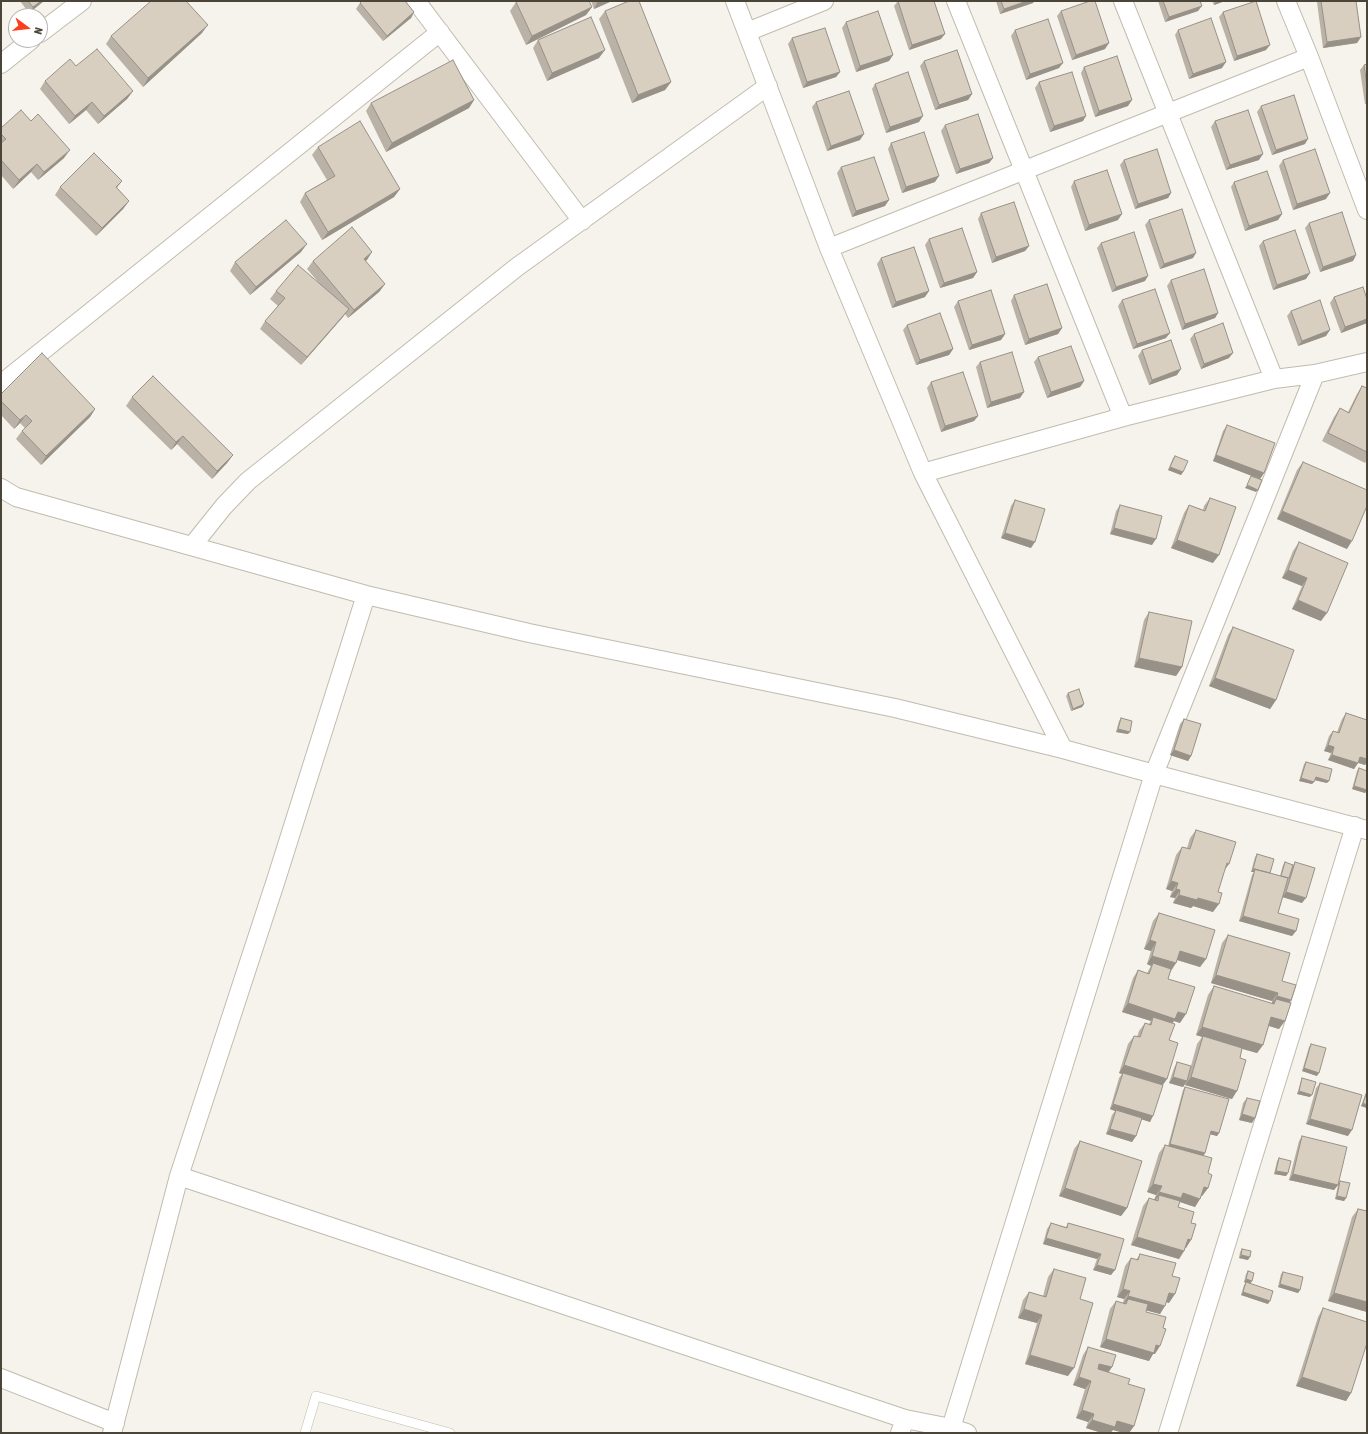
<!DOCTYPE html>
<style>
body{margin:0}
#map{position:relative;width:1368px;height:1434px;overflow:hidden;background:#f6f3ec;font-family:"Asap Condensed",sans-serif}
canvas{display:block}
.frame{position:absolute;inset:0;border:2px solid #4b4439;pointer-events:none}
.north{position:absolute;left:8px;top:8px;width:40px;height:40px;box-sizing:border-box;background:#fff;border:1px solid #b7b4b0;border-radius:50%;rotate:105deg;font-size:11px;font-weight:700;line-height:16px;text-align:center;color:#4b4439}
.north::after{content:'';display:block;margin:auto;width:14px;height:18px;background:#fc3f1d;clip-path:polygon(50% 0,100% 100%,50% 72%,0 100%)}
</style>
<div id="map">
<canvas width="1368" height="1434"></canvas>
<div class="frame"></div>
<div class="north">N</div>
</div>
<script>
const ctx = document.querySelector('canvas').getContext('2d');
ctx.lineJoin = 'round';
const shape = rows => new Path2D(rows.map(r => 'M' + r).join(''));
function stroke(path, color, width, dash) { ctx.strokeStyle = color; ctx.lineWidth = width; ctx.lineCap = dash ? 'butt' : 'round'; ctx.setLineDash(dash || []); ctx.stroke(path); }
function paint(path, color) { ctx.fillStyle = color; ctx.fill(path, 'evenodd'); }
const service = shape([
 [305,1433,316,1396,450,1433]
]);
const minor = shape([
 [416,1,582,221],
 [735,1,829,248,923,473,1063,749],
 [956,1,1123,417],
 [1123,1,1274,379],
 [1286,1,1309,57,1367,210],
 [747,32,824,1],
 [40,33,82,1],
 [1,64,31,40],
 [829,248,1309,57],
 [1,384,440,32],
 [923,473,1123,417,1274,379,1315,374,1367,362],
 [1,488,16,497,366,595,529,633,895,708,1063,749,1154,774,1367,830],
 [192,546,224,506,248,481,517,267,768,86],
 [179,1176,905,1419],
 [1,1378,115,1423],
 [951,1428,1154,774,1315,374],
 [112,1433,179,1176,276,880,366,595],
 [900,1433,905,1419,951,1428,967,1433],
 [1168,1433,1355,826]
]);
stroke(service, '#c2bbae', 10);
stroke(minor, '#c2bbae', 20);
stroke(service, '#fff', 9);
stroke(minor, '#fff', 18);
paint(shape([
 [20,1,44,1,29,13],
 [591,1,612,1,594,9],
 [898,1,941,39,909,50,894,6],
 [996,1,1034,1,1033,3,1000,14],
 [1158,1,1200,1,1198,11,1165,22],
 [1212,1,1225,1,1214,5],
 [1317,1,1356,1,1361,37,1357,43,1323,48,1317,2],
 [516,2,592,7,586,15,526,45,510,11],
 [360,3,414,12,411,18,383,41,356,9],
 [605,11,671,82,665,90,632,103,599,19],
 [1061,11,1105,49,1072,60,1057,16],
 [1223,12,1266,50,1234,61,1219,17],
 [846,22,893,55,889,61,856,72,842,28],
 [1015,30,1059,68,1026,80,1011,36],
 [1178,30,1222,68,1189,79,1175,35],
 [202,33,143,87,106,44,111,36],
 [792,38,840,72,836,77,803,88,788,44],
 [538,40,599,58,547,81,533,48],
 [924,61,972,94,968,100,935,110,920,66],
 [1367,64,1367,104,1365,104,1360,70,1364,65],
 [76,66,133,91,127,99,98,124,86,110,69,124,40,89,45,81],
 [1084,67,1128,106,1095,117,1081,73],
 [1039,82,1083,121,1050,132,1035,88],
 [875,84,919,122,886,133,872,89],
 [474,100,469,108,386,152,366,111,371,103],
 [816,102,860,140,827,151,812,107],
 [1261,106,1305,144,1272,155,1257,112],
 [31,121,64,158,38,180,31,172,13,189,1,175,1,128],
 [1215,121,1259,160,1226,170,1211,127],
 [1367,121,1367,131,1366,123],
 [945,125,993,158,989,163,956,174,941,131],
 [891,143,935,182,902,193,888,149],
 [318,147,400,189,394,197,322,240,300,202,305,193,327,180,312,155],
 [1124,160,1171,193,1168,198,1135,209,1120,165],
 [1283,160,1326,199,1293,210,1279,166],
 [841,167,885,206,852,217,837,173],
 [122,181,117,188,129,201,123,209,96,236,55,195,60,187],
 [1074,181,1118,220,1085,231,1071,187],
 [1234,182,1282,214,1278,220,1245,231,1231,187],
 [981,213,1029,246,1025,251,992,263,978,219],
 [1149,220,1193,258,1160,269,1145,225],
 [1309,223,1356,255,1353,261,1320,272,1305,228],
 [929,239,977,272,973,278,940,288,925,245],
 [1263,241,1306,279,1273,290,1259,246],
 [1101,243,1145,281,1112,292,1097,248],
 [301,252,250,295,230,271,235,262],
 [372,252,365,261,385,284,379,292,348,318,345,314,301,365,260,329,265,321,278,306,270,299,276,291,319,283,307,269,313,261],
 [881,258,925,297,892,308,877,264],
 [1171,280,1218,313,1215,318,1182,330,1167,286],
 [1014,295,1062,328,1058,334,1025,345,1011,301],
 [1334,297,1367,299,1367,323,1341,333,1330,303],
 [1122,300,1166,338,1133,349,1118,306],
 [958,301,1005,334,1001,340,969,350,954,307],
 [1291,311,1326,336,1298,346,1287,316],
 [907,325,953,349,949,355,916,365,903,330],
 [1194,334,1229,358,1201,369,1190,339],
 [1142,350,1177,375,1149,385,1138,356],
 [1038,357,1084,381,1080,387,1047,398,1034,362],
 [980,362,1020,398,987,408,976,367],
 [931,382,978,416,974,421,941,432,927,388],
 [1362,386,1367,388,1367,460,1365,463,1322,441,1334,417,1340,408,1348,412,1357,394],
 [1,394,95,409,90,417,41,465,16,439,22,431,25,428,20,423,14,429,1,415],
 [132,397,233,455,227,463,212,479,177,444,171,450,126,406],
 [1227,425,1264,473,1260,479,1213,461,1223,431],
 [1175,456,1183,472,1181,475,1168,470,1173,458],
 [1303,462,1347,549,1277,519,1297,470],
 [1210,498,1213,563,1171,548,1184,513,1189,505,1203,510,1204,506],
 [1015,500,1031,548,1001,538,1011,506],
 [1120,505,1152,545,1110,534,1116,511],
 [1299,542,1321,621,1292,609,1302,586,1282,578,1293,551],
 [1149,612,1182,667,1176,676,1134,667,1144,620],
 [1233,627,1276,700,1270,709,1209,686,1228,635],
 [1068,693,1084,704,1082,707,1071,711,1066,696],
 [1346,713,1367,720,1367,762,1365,765,1358,763,1354,769,1328,760,1331,753,1324,751,1329,736,1333,731,1337,732,1342,719],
 [1121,718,1128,734,1116,732,1119,721],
 [1184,719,1191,756,1188,761,1170,755,1180,724],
 [1306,762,1327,783,1315,780,1312,784,1299,781,1304,764],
 [1359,768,1367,771,1367,790,1365,793,1352,789,1357,771],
 [1196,830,1224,870,1218,892,1213,912,1193,906,1191,908,1173,903,1175,898,1170,897,1172,891,1166,889,1176,855,1182,847,1187,848,1190,838],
 [1257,854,1270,873,1280,876,1283,865,1285,862,1293,865,1295,862,1302,903,1283,897,1278,913,1296,931,1292,936,1239,921,1252,875,1254,872,1251,872,1255,857],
 [1159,913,1206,959,1200,967,1177,960,1176,963,1171,971,1168,979,1180,1023,1174,1021,1172,1023,1169,1040,1167,1079,1163,1085,1150,1122,1141,1119,1136,1136,1132,1142,1106,1134,1112,1115,1115,1111,1110,1109,1119,1078,1122,1074,1119,1073,1128,1044,1134,1036,1137,1037,1139,1031,1145,1023,1148,1025,1151,1021,1122,1012,1133,978,1138,970,1147,973,1151,966,1147,964,1151,951,1144,949,1153,921],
 [1228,935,1282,981,1291,1000,1289,1003,1279,1029,1269,1026,1263,1045,1257,1053,1242,1049,1240,1058,1232,1099,1185,1085,1186,1082,1183,1087,1169,1083,1174,1068,1177,1062,1191,1066,1197,1044,1202,1037,1196,1035,1208,995,1214,986,1272,1004,1272,1001,1211,983,1222,943],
 [1311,1044,1317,1076,1302,1071,1309,1047],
 [1302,1078,1310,1097,1297,1094,1301,1081],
 [1320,1083,1348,1136,1306,1124,1316,1088],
 [1185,1087,1219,1133,1217,1136,1210,1134,1205,1153,1204,1155,1208,1173,1208,1188,1202,1196,1201,1196,1195,1207,1180,1202,1178,1207,1191,1223,1186,1248,1185,1248,1184,1251,1179,1259,1131,1245,1143,1206,1149,1198,1154,1200,1156,1195,1147,1192,1159,1153,1165,1145,1168,1146,1183,1090],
 [1367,1090,1367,1108,1361,1106,1366,1092],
 [1247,1098,1252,1123,1239,1120,1243,1103],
 [1302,1136,1339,1184,1340,1181,1346,1198,1344,1201,1335,1199,1338,1185,1334,1190,1289,1180,1299,1141],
 [1080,1141,1127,1208,1121,1216,1059,1196,1074,1149],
 [1279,1158,1288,1173,1286,1176,1274,1174,1277,1161],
 [1358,1209,1367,1211,1367,1312,1328,1301,1352,1217],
 [1051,1223,1066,1227,1068,1223,1124,1239,1111,1275,1093,1270,1097,1259,1043,1244,1047,1229],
 [1242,1249,1248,1260,1239,1258,1240,1252],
 [1140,1254,1172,1276,1169,1303,1166,1302,1160,1314,1146,1310,1146,1312,1155,1354,1153,1354,1149,1361,1100,1347,1110,1309,1116,1301,1123,1303,1124,1299,1117,1297,1125,1266,1131,1258,1136,1260],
 [1054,1269,1080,1299,1068,1376,1025,1364,1037,1323,1018,1318,1023,1300,1029,1292,1043,1296,1048,1277],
 [1248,1271,1250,1284,1268,1304,1241,1295,1244,1285,1246,1283,1244,1282,1246,1274],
 [1283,1272,1300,1290,1298,1293,1278,1287,1281,1274],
 [1323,1308,1351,1393,1346,1401,1296,1386,1318,1317],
 [1088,1347,1112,1367,1109,1372,1128,1384,1134,1426,1129,1433,1124,1433,1113,1430,1110,1433,1102,1433,1086,1428,1088,1422,1076,1418,1085,1389,1073,1385,1083,1355]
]), '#bab2a6');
paint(shape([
 [41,1,44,1,29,13,33,7],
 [602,1,612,1,594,9,597,3],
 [1027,1,1034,1,1033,3,1000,14,1004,9],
 [1216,1,1225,1,1214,5],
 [1202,6,1198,11,1165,22,1169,17],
 [592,7,586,15,526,45,532,36],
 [414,12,411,18,383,41,387,36],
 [208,25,202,33,143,87,148,78],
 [945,34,941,39,909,50,912,45],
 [1361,37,1357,43,1323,48,1327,42],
 [1109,43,1105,49,1072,60,1076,55],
 [1270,45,1266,50,1234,61,1237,56],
 [605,50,599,58,547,81,552,73],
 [893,55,889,61,856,72,860,66],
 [1226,62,1222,68,1189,79,1193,74],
 [1063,63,1059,68,1026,80,1030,74],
 [840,72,836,77,803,88,807,82],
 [671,82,665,90,632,103,638,95],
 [133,91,127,99,98,124,104,116],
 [972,94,968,100,935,110,939,105],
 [474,100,469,108,386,152,392,143],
 [1132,100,1128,106,1095,117,1099,111],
 [92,102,86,110,69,124,75,116],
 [923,116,919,122,886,133,890,127],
 [1086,116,1083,121,1050,132,1054,126],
 [864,134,860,140,827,151,831,146],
 [1308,139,1305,144,1272,155,1276,150],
 [70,150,64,158,38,180,44,172],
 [1263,154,1259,160,1226,170,1230,165],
 [993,158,989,163,956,174,960,169],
 [37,164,31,172,13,189,19,180],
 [939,176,935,182,902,193,906,187],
 [400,189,394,197,322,240,328,232],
 [1171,193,1168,198,1135,209,1138,204],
 [1330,193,1326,199,1293,210,1297,204],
 [889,200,885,206,852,217,856,211],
 [129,201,123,209,96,236,102,228],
 [1122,214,1118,220,1085,231,1089,225],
 [1282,214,1278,220,1245,231,1249,226],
 [307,244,301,252,250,295,256,287],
 [1029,246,1025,251,992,263,996,257],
 [372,252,367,260,358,267,364,259],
 [1196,253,1193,258,1160,269,1164,264],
 [1356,255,1353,261,1320,272,1323,267],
 [977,272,973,278,940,288,944,283],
 [1310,273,1306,279,1273,290,1277,285],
 [1148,276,1145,281,1112,292,1116,287],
 [385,284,379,292,348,318,354,310],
 [929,291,925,297,892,308,896,302],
 [349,309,343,317,301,365,307,357],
 [1218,313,1215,318,1182,330,1185,324],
 [1367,319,1367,323,1341,333,1345,327],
 [1062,328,1058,334,1025,345,1029,339],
 [1330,330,1326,336,1298,346,1302,341],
 [1170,333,1166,338,1133,349,1137,344],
 [1005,334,1001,340,969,350,972,345],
 [953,349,949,355,916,365,920,360],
 [1233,353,1229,358,1201,369,1204,364],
 [1181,369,1177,375,1149,385,1152,380],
 [1084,381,1080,387,1047,398,1051,392],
 [1024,392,1020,398,987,408,991,402],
 [95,409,90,417,41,465,46,456],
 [26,415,20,423,14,429,20,420],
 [978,416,974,421,941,432,945,426],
 [183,436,177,444,171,450,176,442],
 [233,455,227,463,212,479,217,471],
 [1216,455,1264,473,1260,479,1213,461],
 [1170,467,1183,472,1181,475,1168,470],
 [1247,485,1258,490,1256,492,1245,488],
 [1282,511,1352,541,1347,549,1277,519],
 [1114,528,1156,539,1152,545,1110,534],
 [1005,533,1035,542,1031,548,1001,538],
 [1177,540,1219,555,1213,563,1171,548],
 [1288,570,1307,578,1302,586,1282,578],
 [1298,600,1327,613,1321,621,1292,609],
 [1139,658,1182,667,1176,676,1134,667],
 [1215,678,1276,700,1270,709,1209,686],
 [1084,704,1082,707,1071,711,1073,709],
 [1118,729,1130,732,1128,734,1116,732],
 [1328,745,1334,747,1331,753,1324,751],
 [1174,750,1191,756,1188,761,1170,755],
 [1332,755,1358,763,1354,769,1328,760],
 [1360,757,1367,759,1367,762,1365,765,1356,762],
 [1316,777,1329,781,1327,783,1314,780],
 [1301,778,1314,782,1312,784,1299,781],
 [1354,786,1367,790,1365,793,1352,789],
 [1227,863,1229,864,1223,872],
 [1253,869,1255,869,1254,872,1251,872],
 [1171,881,1178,883,1172,891,1166,889],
 [1176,889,1180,890,1175,898,1170,897],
 [1286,892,1306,898,1302,903,1282,897],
 [1179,895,1198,898,1219,904,1213,912,1193,906,1191,908,1173,903],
 [1243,916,1296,931,1292,936,1239,921],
 [1150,940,1156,942,1151,951,1144,949],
 [1180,951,1206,959,1200,967,1174,959],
 [1152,956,1176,963,1170,972,1153,963,1151,966,1147,964],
 [1216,975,1278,993,1272,1001,1211,983],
 [1277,996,1291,1000,1285,1008,1276,999,1272,1005,1271,1004],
 [1128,1003,1178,1012,1186,1014,1180,1023,1174,1021,1170,1027,1153,1017,1151,1021,1122,1012],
 [1271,1017,1285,1021,1279,1029,1266,1025],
 [1202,1027,1263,1045,1257,1053,1196,1035],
 [1124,1065,1167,1079,1161,1087,1123,1073,1122,1074,1119,1073],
 [1304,1068,1319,1073,1317,1076,1302,1071],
 [1173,1077,1187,1081,1183,1087,1169,1083],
 [1191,1077,1237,1091,1232,1099,1185,1085],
 [1299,1091,1312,1095,1310,1097,1297,1094],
 [1363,1103,1367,1105,1367,1108,1361,1106],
 [1113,1104,1153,1116,1150,1122,1116,1111,1116,1110,1115,1111,1110,1109],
 [1242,1114,1255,1118,1252,1123,1239,1120],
 [1310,1119,1352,1130,1348,1136,1306,1124],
 [1110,1129,1136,1136,1132,1142,1106,1134],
 [1211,1131,1219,1133,1217,1136,1209,1134],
 [1170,1144,1205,1153,1203,1156,1168,1147],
 [1276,1171,1288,1173,1286,1176,1274,1174],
 [1293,1174,1338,1185,1334,1190,1289,1180],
 [1153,1184,1162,1186,1156,1195,1147,1192],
 [1204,1187,1208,1188,1202,1196,1198,1195],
 [1065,1188,1127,1208,1121,1216,1059,1196],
 [1159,1192,1183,1193,1200,1199,1195,1207,1159,1195,1155,1201,1154,1200],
 [1337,1196,1346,1198,1344,1201,1335,1199],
 [1137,1237,1184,1251,1179,1259,1131,1245],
 [1046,1238,1101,1254,1097,1259,1043,1244],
 [1188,1239,1191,1240,1186,1248,1182,1247],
 [1241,1255,1250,1257,1248,1260,1239,1258],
 [1097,1265,1115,1270,1111,1275,1093,1270],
 [1246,1279,1252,1281,1250,1284,1244,1282],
 [1280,1284,1300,1290,1298,1293,1278,1287],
 [1123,1289,1130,1291,1124,1299,1117,1297],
 [1243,1292,1270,1301,1268,1304,1241,1295],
 [1169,1293,1175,1294,1169,1303,1163,1301],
 [1334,1293,1367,1302,1367,1312,1328,1301],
 [1128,1296,1165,1306,1160,1314,1125,1305,1128,1299,1124,1304,1123,1304],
 [1024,1309,1042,1315,1037,1323,1018,1318],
 [1106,1339,1156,1345,1160,1346,1155,1354,1153,1354,1149,1361,1100,1347],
 [1030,1355,1074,1368,1068,1376,1025,1364],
 [1099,1364,1112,1367,1106,1375,1094,1372],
 [1079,1377,1091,1381,1085,1389,1073,1385],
 [1302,1377,1351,1393,1346,1401,1296,1386],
 [1082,1410,1094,1414,1088,1422,1076,1418],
 [1092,1420,1117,1421,1134,1426,1129,1433,1124,1433,1113,1430,1110,1433,1102,1433,1086,1428]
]), '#979187');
const building = shape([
 [28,1,41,1,33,7,28,1],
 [151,1,186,1,208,25,148,78,111,36,151,1],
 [362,1,405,1,414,12,387,36,360,3,362,1],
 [519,1,589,1,592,7,532,36,516,2,519,1],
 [597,1,602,1,597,3,597,1],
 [629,1,639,1,671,82,638,95,605,11,629,1],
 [898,1,934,1,945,34,912,45,898,1],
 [1001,1,1027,1,1004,9,1001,1],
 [1090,1,1095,1,1109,43,1076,55,1061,11,1090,1],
 [1163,1,1200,1,1202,6,1169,17,1163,1],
 [1256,1,1270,45,1237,56,1223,12,1256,1],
 [1321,1,1356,1,1361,37,1327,42,1321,1],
 [878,11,893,55,860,66,846,22,878,11],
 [591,17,605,50,552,73,538,40,591,17],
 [1211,18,1226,62,1193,74,1178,30,1211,18],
 [1048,19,1063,63,1030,74,1015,30,1048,19],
 [825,28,840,72,807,82,792,38,825,28],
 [97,49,133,91,104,116,92,102,75,116,45,81,70,59,76,66,97,49],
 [957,50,972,94,939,105,924,61,957,50],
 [1117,56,1132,100,1099,111,1084,67,1117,56],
 [453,60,474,100,392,143,371,103,453,60],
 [1367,64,1367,86,1364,65,1367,64],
 [908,72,923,116,890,127,875,84,908,72],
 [1072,72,1086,116,1054,126,1039,82,1072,72],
 [849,91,864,134,831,146,816,102,849,91],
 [1294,95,1308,139,1276,150,1261,106,1294,95],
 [21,110,31,121,38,114,70,150,44,172,37,164,19,180,1,160,1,143,6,139,1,134,1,128,21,110],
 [1248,110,1263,154,1230,165,1215,121,1248,110],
 [978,114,993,158,960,169,945,125,978,114],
 [360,121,400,189,328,232,305,193,335,176,318,147,360,121],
 [924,132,939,176,906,187,891,143,924,132],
 [1157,149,1171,193,1138,204,1124,160,1157,149],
 [1315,149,1330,193,1297,204,1283,160,1315,149],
 [94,153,122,181,116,187,129,201,102,228,60,187,94,153],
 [874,157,889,200,856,211,841,167,874,157],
 [1107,170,1122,214,1089,225,1074,181,1107,170],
 [1267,171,1282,214,1249,226,1234,182,1267,171],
 [1014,202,1029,246,996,257,981,213,1014,202],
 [1182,209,1196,253,1164,264,1149,220,1182,209],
 [1342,212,1356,255,1323,267,1309,223,1342,212],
 [286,220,307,244,256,287,235,262,286,220],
 [352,227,372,252,364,259,385,284,354,310,313,261,352,227],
 [962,228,977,272,944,283,929,239,962,228],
 [1295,230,1310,273,1277,285,1263,241,1295,230],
 [1134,232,1148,276,1116,287,1101,243,1134,232],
 [914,247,929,291,896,302,881,258,914,247],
 [298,265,349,309,307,357,265,321,285,298,276,291,298,265],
 [1204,269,1218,313,1185,324,1171,280,1204,269],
 [1047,284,1062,328,1029,339,1014,295,1047,284],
 [1363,287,1367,299,1367,319,1345,327,1334,297,1363,287],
 [1155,289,1170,333,1137,344,1122,300,1155,289],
 [991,290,1005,334,972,345,958,301,991,290],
 [1320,300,1330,330,1302,341,1291,311,1320,300],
 [940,313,953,349,920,360,907,325,940,313],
 [1223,323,1233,353,1204,364,1194,334,1223,323],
 [1171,340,1181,369,1152,380,1142,350,1171,340],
 [1071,346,1084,381,1051,392,1038,357,1071,346],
 [1012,352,1024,392,991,402,980,362,1012,352],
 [42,353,95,409,46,456,22,431,32,421,26,415,20,420,1,401,1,394,42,353],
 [963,372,978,416,945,426,931,382,963,372],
 [153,376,233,455,217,471,183,436,176,442,132,397,153,376],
 [1362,386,1367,388,1367,452,1328,433,1340,408,1349,413,1362,386],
 [1227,425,1275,443,1264,473,1216,455,1227,425],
 [1175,456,1188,461,1183,472,1170,467,1175,456],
 [1303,462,1367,490,1367,506,1352,541,1282,511,1303,462],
 [1251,476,1262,480,1258,490,1247,485,1251,476],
 [1210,498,1236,507,1219,555,1177,540,1189,505,1205,511,1210,498],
 [1015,500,1045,509,1035,542,1005,533,1015,500],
 [1120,505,1162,516,1156,539,1114,528,1120,505],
 [1299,542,1348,563,1327,613,1298,600,1307,578,1288,570,1299,542],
 [1149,612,1192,621,1182,667,1139,658,1149,612],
 [1233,627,1294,650,1276,700,1215,678,1233,627],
 [1079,689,1084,704,1073,709,1068,693,1079,689],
 [1346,713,1367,720,1367,759,1360,757,1358,763,1332,755,1334,747,1328,745,1333,731,1339,733,1346,713],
 [1121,718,1132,721,1130,732,1118,729,1121,718],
 [1184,719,1201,724,1191,756,1174,750,1184,719],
 [1306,762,1332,769,1329,781,1316,777,1314,782,1301,778,1306,762],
 [1359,768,1367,771,1367,790,1354,786,1359,768],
 [1196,830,1236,842,1229,864,1227,863,1218,892,1222,893,1219,904,1198,898,1197,900,1179,895,1180,890,1176,889,1178,883,1171,881,1182,847,1190,849,1196,830],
 [1257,854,1274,859,1270,873,1253,869,1257,854],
 [1285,862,1293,865,1289,878,1281,876,1285,862],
 [1295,862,1315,868,1306,898,1286,892,1295,862],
 [1255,869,1288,878,1278,913,1299,919,1296,931,1243,916,1255,869],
 [1159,913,1215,930,1206,959,1180,951,1176,963,1152,956,1156,942,1150,940,1159,913],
 [1228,935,1290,953,1282,981,1296,985,1291,1000,1277,996,1278,993,1216,975,1228,935],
 [1153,963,1171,969,1168,979,1195,987,1186,1014,1178,1012,1175,1019,1128,1003,1138,970,1149,974,1153,963],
 [1214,986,1274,1004,1276,999,1291,1003,1285,1021,1271,1017,1263,1045,1202,1027,1214,986],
 [1153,1017,1175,1024,1169,1040,1178,1043,1167,1079,1124,1065,1134,1036,1140,1037,1145,1023,1151,1025,1153,1017],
 [1203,1036,1242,1048,1240,1058,1246,1060,1237,1091,1191,1077,1203,1036],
 [1311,1044,1326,1048,1319,1073,1304,1068,1311,1044],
 [1177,1062,1191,1066,1187,1081,1173,1077,1177,1062],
 [1123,1073,1163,1085,1153,1116,1113,1104,1123,1073],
 [1302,1078,1316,1082,1312,1095,1299,1091,1302,1078],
 [1320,1083,1362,1095,1352,1130,1310,1119,1320,1083],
 [1185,1087,1229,1099,1219,1133,1211,1131,1205,1153,1170,1144,1185,1087],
 [1367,1092,1367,1105,1363,1103,1367,1092],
 [1247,1098,1260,1101,1255,1118,1242,1114,1247,1098],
 [1116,1110,1142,1118,1136,1136,1110,1129,1116,1110],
 [1302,1136,1347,1147,1338,1185,1293,1174,1302,1136],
 [1080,1141,1142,1161,1127,1208,1065,1188,1080,1141],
 [1165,1145,1212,1158,1208,1173,1212,1175,1208,1188,1204,1187,1200,1199,1183,1193,1181,1198,1159,1192,1162,1186,1153,1184,1165,1145],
 [1279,1158,1291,1161,1288,1173,1276,1171,1279,1158],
 [1340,1181,1350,1183,1346,1198,1337,1196,1340,1181],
 [1159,1195,1180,1201,1178,1207,1194,1212,1191,1223,1196,1224,1191,1240,1188,1239,1184,1251,1137,1237,1149,1198,1158,1201,1159,1195],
 [1358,1209,1367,1211,1367,1302,1334,1293,1358,1209],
 [1051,1223,1067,1228,1068,1223,1124,1239,1115,1270,1097,1265,1101,1254,1046,1238,1051,1223],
 [1242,1249,1251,1251,1250,1257,1241,1255,1242,1249],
 [1140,1254,1176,1263,1172,1276,1180,1278,1175,1294,1169,1293,1165,1306,1128,1296,1130,1291,1123,1289,1131,1258,1138,1260,1140,1254],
 [1054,1269,1086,1278,1080,1299,1093,1303,1074,1368,1030,1355,1042,1315,1024,1309,1029,1292,1046,1297,1054,1269],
 [1248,1271,1254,1273,1252,1281,1246,1279,1248,1271],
 [1283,1272,1303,1277,1300,1290,1280,1284,1283,1272],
 [1246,1282,1273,1291,1270,1301,1243,1292,1246,1282],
 [1128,1299,1148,1304,1146,1312,1166,1317,1163,1328,1166,1329,1160,1346,1156,1345,1154,1353,1106,1339,1116,1301,1126,1304,1128,1299],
 [1323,1308,1367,1322,1367,1343,1351,1393,1302,1377,1323,1308],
 [1088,1347,1116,1355,1112,1367,1099,1364,1098,1369,1130,1379,1128,1384,1145,1389,1134,1426,1117,1421,1115,1427,1092,1420,1094,1414,1082,1410,1091,1381,1079,1377,1088,1347]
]);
paint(building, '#d8cfc1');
stroke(building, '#979187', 1);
</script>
